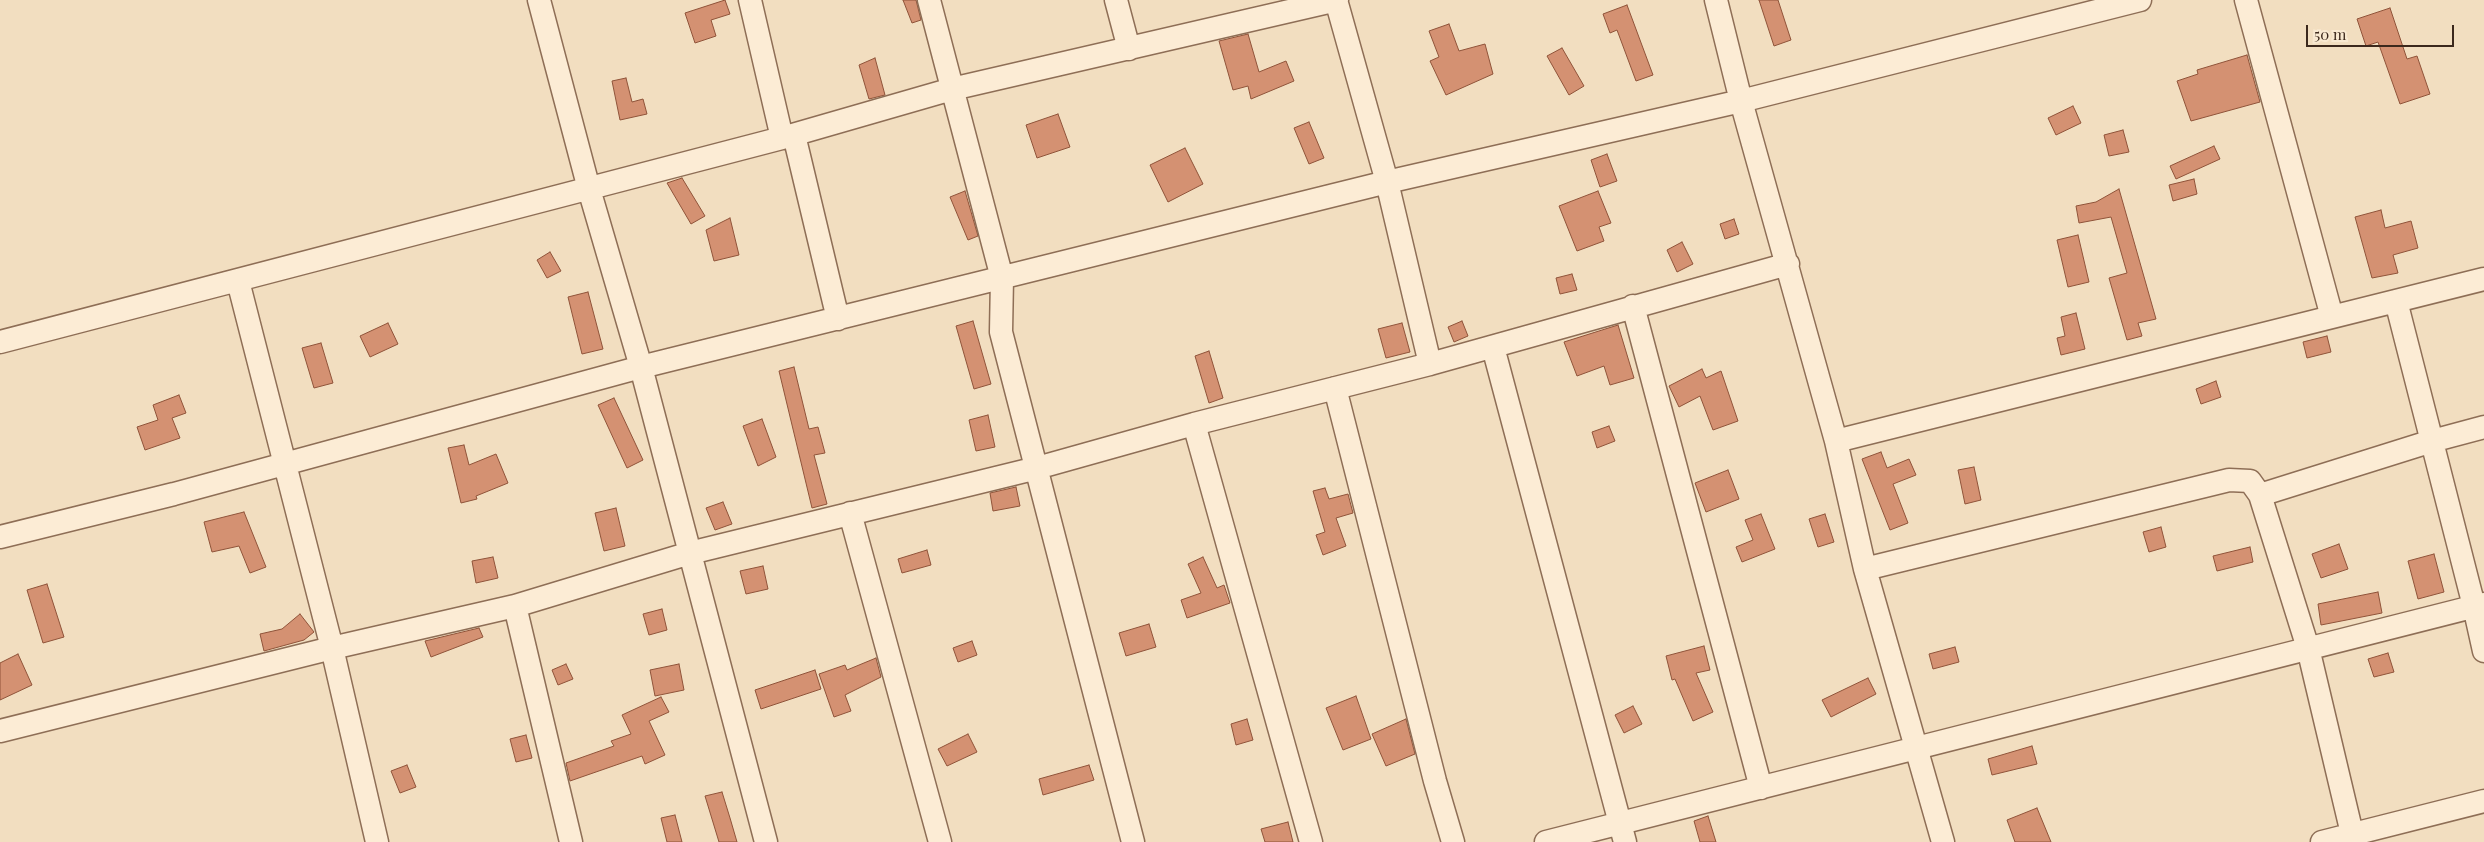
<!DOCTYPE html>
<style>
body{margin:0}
#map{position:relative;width:2484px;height:842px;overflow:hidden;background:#f2dec0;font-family:"Playfair Display",serif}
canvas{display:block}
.scale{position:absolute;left:2306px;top:25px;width:148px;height:22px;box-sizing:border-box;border:2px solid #3c281c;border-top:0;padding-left:6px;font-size:15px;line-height:18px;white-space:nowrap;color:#3c281c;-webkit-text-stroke:4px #f9e9d1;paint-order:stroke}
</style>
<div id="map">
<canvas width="2484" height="842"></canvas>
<div class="scale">50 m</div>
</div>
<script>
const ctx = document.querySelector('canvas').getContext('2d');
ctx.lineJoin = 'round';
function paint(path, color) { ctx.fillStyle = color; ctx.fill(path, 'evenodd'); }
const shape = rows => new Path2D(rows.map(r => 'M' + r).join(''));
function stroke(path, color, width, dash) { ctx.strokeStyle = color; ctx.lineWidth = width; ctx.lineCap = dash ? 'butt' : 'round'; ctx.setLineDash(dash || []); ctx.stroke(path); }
const building = shape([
 [725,0,730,14,711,20,716,36,695,43,685,13,725,0],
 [903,0,916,0,921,20,912,23,903,0],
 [1759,0,1778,0,1791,40,1774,46,1759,0],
 [1627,5,1653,75,1636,81,1617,30,1610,33,1603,14,1627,5],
 [2390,8,2407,59,2417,56,2430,94,2400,104,2378,42,2366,46,2357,19,2390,8],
 [1449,24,1459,51,1485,44,1493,74,1446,95,1430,61,1439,57,1429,31,1449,24],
 [1248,34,1259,72,1286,61,1294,81,1251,99,1248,86,1233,90,1219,41,1248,34],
 [1562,48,1584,86,1569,95,1547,56,1562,48],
 [2247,55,2260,102,2191,121,2177,81,2198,74,2197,70,2247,55],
 [875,58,885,95,869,99,859,65,875,58],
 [626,78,632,102,643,99,647,114,620,120,612,81,626,78],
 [2073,106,2081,123,2056,135,2048,118,2073,106],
 [1058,114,1070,147,1037,158,1026,125,1058,114],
 [1309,122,1324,158,1309,164,1294,128,1309,122],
 [2123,130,2129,152,2109,156,2104,135,2123,130],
 [2214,146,2220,159,2176,179,2170,166,2214,146],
 [1185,148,1203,184,1168,202,1150,165,1185,148],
 [1607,154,1617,181,1600,187,1591,160,1607,154],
 [682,178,705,216,691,224,667,183,682,178],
 [2194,179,2197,194,2173,201,2169,185,2194,179],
 [2119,189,2156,319,2138,323,2142,336,2127,340,2109,278,2127,273,2111,217,2079,223,2076,206,2096,202,2119,189],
 [965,191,978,236,968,240,950,197,965,191],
 [1598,191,1611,223,1599,227,1604,241,1577,251,1559,206,1598,191],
 [2381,210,2385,228,2411,221,2418,248,2393,255,2398,273,2372,278,2355,217,2381,210],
 [730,218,739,255,714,261,706,230,730,218],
 [1734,219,1739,234,1725,239,1720,224,1734,219],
 [2078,235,2089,282,2068,287,2057,240,2078,235],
 [1682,242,1693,264,1677,272,1667,250,1682,242],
 [550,252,561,271,547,278,537,260,550,252],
 [1572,274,1577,290,1560,294,1556,278,1572,274],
 [588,292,603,349,582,354,568,297,588,292],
 [2076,313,2085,349,2061,355,2057,338,2065,336,2061,317,2076,313],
 [973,321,991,384,974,389,956,326,973,321],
 [1462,321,1468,336,1454,342,1448,327,1462,321],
 [388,323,398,344,370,357,360,336,388,323],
 [1402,323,1410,352,1386,358,1378,329,1402,323],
 [1618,325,1634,378,1610,385,1604,366,1577,376,1564,342,1618,325],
 [2327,336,2331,352,2307,358,2303,342,2327,336],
 [321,343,333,383,314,388,302,348,321,343],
 [1209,351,1223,398,1209,403,1195,356,1209,351],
 [794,367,809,429,818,427,825,453,814,455,827,504,812,508,779,371,794,367],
 [1702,369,1706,378,1721,371,1738,421,1713,430,1700,396,1679,407,1669,386,1702,369],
 [2216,381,2221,397,2201,404,2196,389,2216,381],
 [179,395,186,413,172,418,180,438,145,450,137,427,158,420,153,405,179,395],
 [614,398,643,460,627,468,598,405,614,398],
 [988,415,995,447,976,451,969,420,988,415],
 [762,419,776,457,758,466,743,426,762,419],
 [1609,426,1615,441,1597,448,1592,432,1609,426],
 [464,445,469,465,496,454,508,483,476,496,477,499,461,503,448,448,464,445],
 [1881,452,1887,468,1909,459,1916,475,1893,484,1908,523,1890,530,1862,459,1881,452],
 [1974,467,1981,500,1965,504,1958,470,1974,467],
 [1728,470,1739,499,1706,512,1695,483,1728,470],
 [1016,487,1020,506,993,511,990,493,1016,487],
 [1325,488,1329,499,1348,494,1353,513,1336,518,1346,546,1323,555,1316,535,1325,532,1313,491,1325,488],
 [723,502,732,524,715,530,706,508,723,502],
 [616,508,625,546,604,551,595,513,616,508],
 [244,512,266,567,250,573,239,546,212,552,204,522,244,512],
 [1761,514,1775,549,1742,562,1736,547,1753,540,1745,520,1761,514],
 [1825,514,1834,542,1818,547,1809,519,1825,514],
 [2161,527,2166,547,2149,552,2143,532,2161,527],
 [2339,544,2348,569,2321,578,2312,554,2339,544],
 [2250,547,2253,562,2217,571,2213,556,2250,547],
 [927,550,931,565,902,573,898,559,927,550],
 [2434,554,2444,592,2418,599,2408,561,2434,554],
 [493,557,498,578,476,583,472,561,493,557],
 [1203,557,1217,588,1224,585,1230,603,1187,618,1181,600,1201,593,1188,564,1203,557],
 [763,566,768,589,746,594,740,571,763,566],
 [47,584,64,637,43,643,27,590,47,584],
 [2378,592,2382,613,2321,625,2318,604,2378,592],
 [662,609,667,630,649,635,643,614,662,609],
 [300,614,314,632,304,640,264,651,260,634,282,629,300,614],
 [1149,624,1156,647,1126,656,1119,633,1149,624],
 [479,628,483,637,431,657,425,641,479,628],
 [972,641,977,655,958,662,953,648,972,641],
 [1704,646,1710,670,1696,673,1713,712,1693,721,1675,679,1672,680,1666,656,1704,646],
 [1955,647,1959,662,1933,669,1929,654,1955,647],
 [2388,653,2394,672,2374,677,2368,659,2388,653],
 [18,654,32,685,0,700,0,663,18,654],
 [876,658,881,677,845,695,851,711,834,717,819,674,845,665,847,670,876,658],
 [566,664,573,679,558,685,552,670,566,664],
 [679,664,684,690,655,696,650,670,679,664],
 [815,670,821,689,761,709,755,690,815,670],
 [1868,678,1876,694,1831,717,1822,700,1868,678],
 [1356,696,1371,739,1343,750,1326,708,1356,696],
 [661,697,669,712,649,721,665,755,645,764,642,756,570,781,566,763,614,746,611,741,631,734,622,715,661,697],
 [1633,706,1642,724,1624,733,1615,715,1633,706],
 [1247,719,1253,740,1236,745,1231,724,1247,719],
 [1406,719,1415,754,1386,766,1372,734,1406,719],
 [968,734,977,752,947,766,938,749,968,734],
 [526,735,532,758,516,762,510,739,526,735],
 [2032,746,2037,764,1992,775,1988,759,2032,746],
 [407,765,416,787,400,793,391,771,407,765],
 [1089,765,1094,780,1043,795,1039,779,1089,765],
 [722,792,730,818,737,842,719,842,705,796,722,792],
 [2037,808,2051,842,2015,842,2007,820,2037,808],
 [675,815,682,842,667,842,661,818,675,815],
 [1708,816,1716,842,1700,842,1694,821,1708,816],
 [1288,822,1293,842,1265,842,1261,829,1288,822]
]);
paint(building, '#d49172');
stroke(building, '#8f5339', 1);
const minor = shape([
 [539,0,589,189,641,367,766,842],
 [750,0,782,138],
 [929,0,1002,278,1001,332,1133,842],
 [1116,0,1129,49],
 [1336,0,1387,182,1430,364],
 [1716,0,1741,101,1836,441,1865,569,1943,842],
 [2246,0,2332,317],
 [794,135,838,319],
 [238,281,332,648,377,842],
 [2396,301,2474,606,2484,651],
 [1633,306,1761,788],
 [0,342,782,138,952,89,1337,0],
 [1493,347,1625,842],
 [1335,388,1435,781,1453,842],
 [1194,424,1311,842],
 [1836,441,2484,279],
 [2260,495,2432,441,2484,427],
 [850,513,940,842],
 [0,537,174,494,641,367,1387,182,1741,101,2140,0],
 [1865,569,2229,480,2250,481,2260,495,2308,648,2354,842],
 [515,606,571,842],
 [0,731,332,648,515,606,690,553,1037,468,1194,424,1430,364,1788,264],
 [1546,842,2484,604],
 [2322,842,2484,801]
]);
stroke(minor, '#8e6e56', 25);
stroke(minor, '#fcecd5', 22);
</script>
